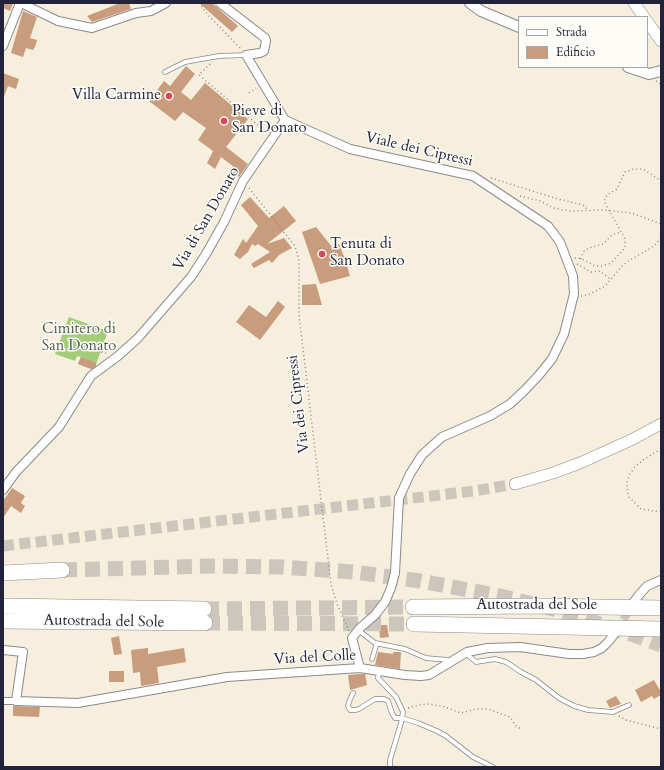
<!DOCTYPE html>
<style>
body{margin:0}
#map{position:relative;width:664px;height:770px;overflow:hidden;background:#f6efdd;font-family:Cardo,serif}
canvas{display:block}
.frame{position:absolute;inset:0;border:4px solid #22223b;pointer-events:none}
.legend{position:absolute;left:518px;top:16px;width:130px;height:52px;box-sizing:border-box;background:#fdfcf7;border:1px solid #a5a5ac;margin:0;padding:5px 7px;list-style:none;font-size:12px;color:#22223b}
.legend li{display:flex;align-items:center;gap:8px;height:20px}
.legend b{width:20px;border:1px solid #a5a5ac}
</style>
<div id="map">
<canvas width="664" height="770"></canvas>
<div class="frame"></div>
<ul class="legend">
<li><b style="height:5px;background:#fff"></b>Strada</li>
<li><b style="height:11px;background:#c89c7c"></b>Edificio</li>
</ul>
</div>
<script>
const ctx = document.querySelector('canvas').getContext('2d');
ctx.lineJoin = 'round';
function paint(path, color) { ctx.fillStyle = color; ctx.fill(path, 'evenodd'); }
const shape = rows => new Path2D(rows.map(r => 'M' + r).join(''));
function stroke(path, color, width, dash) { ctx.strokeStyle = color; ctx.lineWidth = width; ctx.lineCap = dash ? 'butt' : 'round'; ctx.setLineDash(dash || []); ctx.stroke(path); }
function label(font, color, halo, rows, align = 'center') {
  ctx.font = font + ' Cardo,serif'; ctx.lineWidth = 3; ctx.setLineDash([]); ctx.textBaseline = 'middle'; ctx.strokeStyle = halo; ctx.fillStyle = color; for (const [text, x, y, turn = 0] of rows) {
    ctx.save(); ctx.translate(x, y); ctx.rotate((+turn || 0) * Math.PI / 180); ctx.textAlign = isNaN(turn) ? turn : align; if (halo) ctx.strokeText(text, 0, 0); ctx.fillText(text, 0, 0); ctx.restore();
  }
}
paint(shape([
 [69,317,108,331,94,370,78,364,81,357,77,356,75,361,55,354]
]), '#a3cd78');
paint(shape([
 [3,3,13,3,10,11,3,8],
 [120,3,129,3,131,9,92,22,87,16],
 [199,3,212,3,238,26,232,32],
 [23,11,37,17,30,38,37,40,35,47,33,50,26,48,23,57,11,53],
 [186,66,195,74,181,92,191,100,205,83,248,119,226,147,248,164,239,177,231,171,234,167,221,157,215,169,207,163,213,151,198,140,206,128,183,112,175,121,149,101,164,81,170,86],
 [3,73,19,79,16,89,8,86,3,99],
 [250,197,269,218,284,206,296,221,267,244,284,238,292,248,279,255,272,263,269,260,254,268,251,264,270,252,258,244,255,246,252,244,248,252,240,259,234,255,243,239,246,243,258,226,241,205],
 [316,227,333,248,339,244,345,259,350,276,320,284,302,232],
 [316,284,322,305,302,305,302,285],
 [278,301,285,307,260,340,236,322,249,305,266,317],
 [81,357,96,363,96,366,91,369,78,364],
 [12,488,25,496,21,503,25,506,21,513,11,506,3,518,3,501],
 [379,625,387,625,389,637,380,638],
 [119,636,122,654,114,655,111,638],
 [148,648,148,654,184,648,186,662,157,667,159,683,141,686,140,672,133,673,131,650],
 [378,652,393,654,393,652,401,652,400,669,375,665],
 [109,671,124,671,124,682,109,682],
 [360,674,365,674,367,685,350,690,348,675],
 [654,680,661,692,661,695,654,699,652,696,641,702,635,690],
 [616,696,621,704,610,708,606,701],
 [13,706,40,707,39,717,13,716]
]), '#c89c7c');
stroke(shape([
 [617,630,632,606]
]), '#ccc6bd', 8, [8, 4]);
stroke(shape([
 [3,546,474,491,515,484]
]), '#ccc6bd', 11, [11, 5.5]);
stroke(shape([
 [62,570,213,566,282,567,354,572,420,581,500,596,553,609,634,635,661,645],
 [204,609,413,607],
 [205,623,414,624]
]), '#ccc6bd', 15, [15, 8]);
const service = shape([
 [165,72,185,62,219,56,246,55],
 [358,630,375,643,405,649,426,658,448,660,450,663],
 [467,652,469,656,476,662,495,659,506,662,521,672,536,680,559,698,574,706,588,710,613,712,629,705],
 [372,659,377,643],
 [379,672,378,678,396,697,403,712,401,723,390,760,390,767],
 [353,693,349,702,348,706,350,710,355,710,359,709,375,699,384,699,388,701,392,713,395,718,402,718,418,723,437,731,446,736,473,757,493,767]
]);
const pedestrian = shape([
 [3,701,16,701]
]);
const minor = shape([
 [21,3,58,21,92,28,136,13,151,11,166,3],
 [3,46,20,3],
 [285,120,350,149,473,176,548,226,560,242,573,276,574,294,564,334,552,359,539,375,525,390,510,404,490,416,442,437,422,455,410,474,399,498,395,573,391,588,385,602,375,615,360,628,352,638,360,668],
 [3,490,16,472,59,427,91,376,118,356,138,338,191,277,206,254,224,222,243,181,285,120,246,55,260,53,264,51,266,41,265,38,220,3],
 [633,603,639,595,647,586,661,580],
 [3,650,23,652,16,701,78,703,227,677,360,668,405,675,421,676,429,675,467,652,488,648,520,647,569,654,583,654,594,652,602,648,609,641,615,633]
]);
const tertiary = shape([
 [470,3,481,11,519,27],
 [628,67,649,74,661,71]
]);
const secondary = shape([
 [634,3,644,17],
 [647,21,661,41],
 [515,484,553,473,580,463,631,440,661,424]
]);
const motorway = shape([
 [3,573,62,570],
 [3,606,204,609],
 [413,607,540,606,661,608],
 [3,621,205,623],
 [414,624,661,629]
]);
stroke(service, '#8c888c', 5.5);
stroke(pedestrian, '#8c888c', 8);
stroke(minor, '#8c888c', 10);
stroke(tertiary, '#8c888c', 12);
stroke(secondary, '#8c888c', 12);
stroke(motorway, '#8c888c', 16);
stroke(shape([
 [199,3,208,15,241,49],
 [210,64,199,75,266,132],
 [656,81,661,84],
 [249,93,256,88],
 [491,178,558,199,583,205,587,209],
 [249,188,295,246,299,261,299,315,331,584,337,604,349,631],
 [520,196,540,201,554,208,563,210,573,211,602,210,632,213,661,224],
 [575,258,578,258,584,260,595,266,602,266,611,263,623,250,625,247,625,239,604,201,607,195,617,189,625,172,634,169,643,169,661,181],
 [581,259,583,252,589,248,603,244,612,235,621,232],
 [577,264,591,272,600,271,609,278,612,279],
 [581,296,588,295,605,286,623,265,630,260,651,248,657,243,661,237],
 [101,352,108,354],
 [102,352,103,349,111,351],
 [661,449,643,460,635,467,630,474,627,482,627,489,629,497,641,509,661,512],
 [408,708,419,705,427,704,442,706,461,713,476,709,488,709,510,717,516,726,521,729],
 [619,716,626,720,661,729]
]), '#8c888c', 1.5, [1, 3]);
stroke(service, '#fff', 4);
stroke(pedestrian, '#fff', 6);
stroke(minor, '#fff', 8);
stroke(tertiary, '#fff', 10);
stroke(secondary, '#fff', 11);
stroke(motorway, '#fff', 15);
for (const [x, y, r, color] of [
 [169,96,4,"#d1495b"],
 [224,121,4,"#d1495b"],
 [322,254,4,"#d1495b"]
]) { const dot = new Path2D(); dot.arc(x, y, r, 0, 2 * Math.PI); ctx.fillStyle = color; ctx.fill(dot); stroke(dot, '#fdfcf7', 1.5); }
label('15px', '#22223b', '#fdfcf7', [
 ["Villa Carmine",161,96,"right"],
 ["Pieve di",232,112],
 ["San Donato",232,129],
 ["Tenuta di",330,245],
 ["San Donato",330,262]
], 'left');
label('15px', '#22223b', '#fdfcf7', [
 ["Viale dei Cipressi",419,150,13],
 ["Via di San Donato",207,219,-60],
 ["Via dei Cipressi",299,404,-97],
 ["Autostrada del Sole",537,606],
 ["Autostrada del Sole",104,622,1],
 ["Via del Colle",315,658,-3]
]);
label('15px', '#4f5e50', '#fdfcf7', [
 ["Cimitero di",79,330],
 ["San Donato",79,347]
]);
</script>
